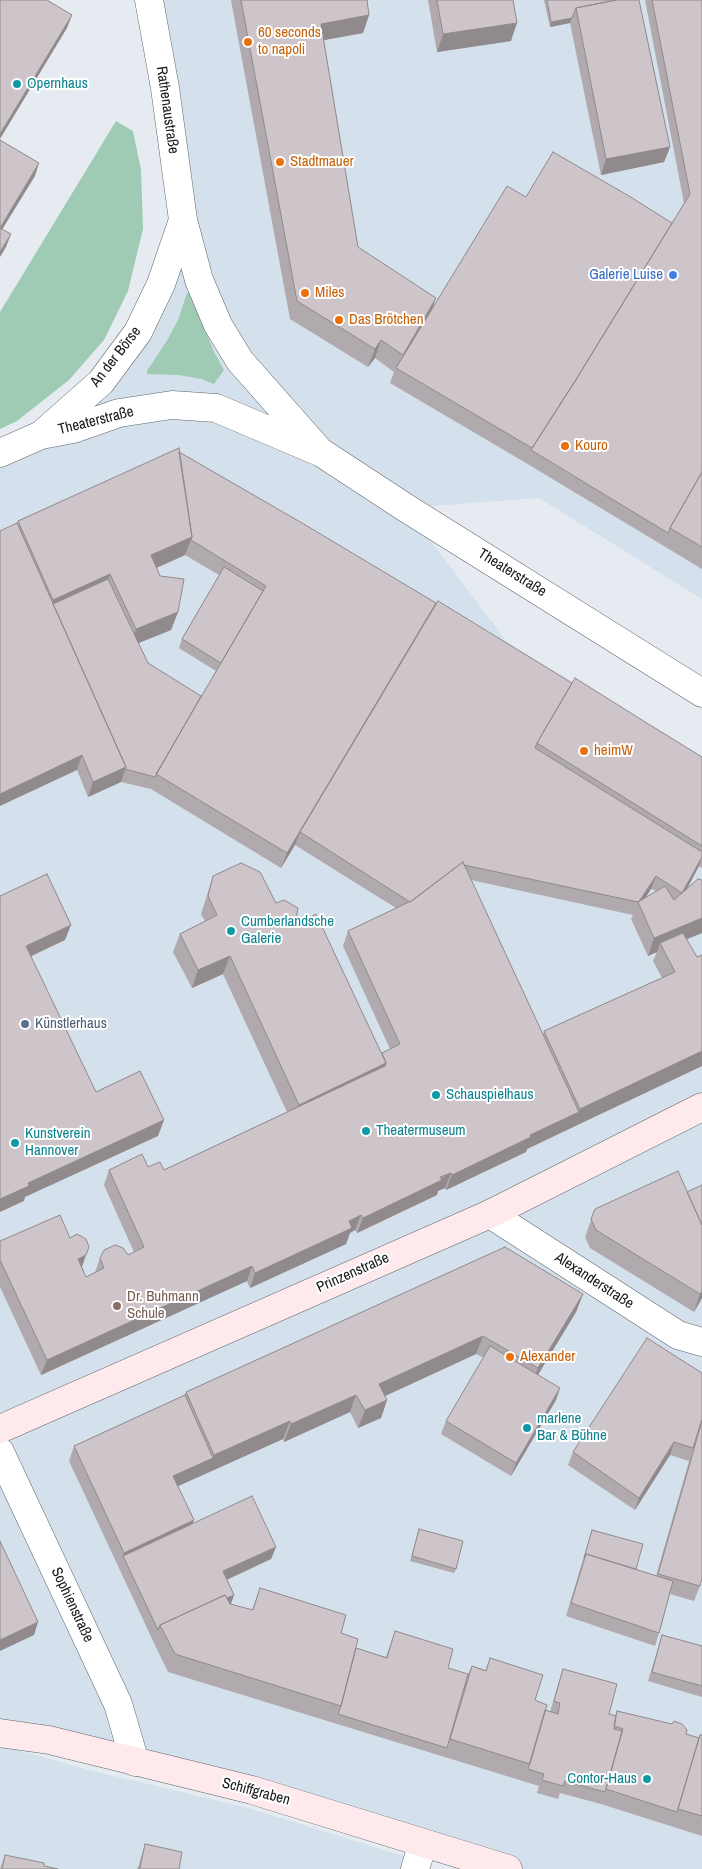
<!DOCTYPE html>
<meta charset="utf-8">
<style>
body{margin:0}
canvas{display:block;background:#e5ebf0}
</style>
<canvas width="702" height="1869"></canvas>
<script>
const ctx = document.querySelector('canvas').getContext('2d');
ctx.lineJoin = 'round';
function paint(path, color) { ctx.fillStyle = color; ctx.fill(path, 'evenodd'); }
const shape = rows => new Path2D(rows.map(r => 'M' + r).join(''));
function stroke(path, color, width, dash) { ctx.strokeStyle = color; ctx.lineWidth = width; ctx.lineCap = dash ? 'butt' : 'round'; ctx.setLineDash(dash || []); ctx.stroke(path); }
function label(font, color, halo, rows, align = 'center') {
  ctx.font = font + ' "Archivo Narrow",sans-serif'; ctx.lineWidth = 4; ctx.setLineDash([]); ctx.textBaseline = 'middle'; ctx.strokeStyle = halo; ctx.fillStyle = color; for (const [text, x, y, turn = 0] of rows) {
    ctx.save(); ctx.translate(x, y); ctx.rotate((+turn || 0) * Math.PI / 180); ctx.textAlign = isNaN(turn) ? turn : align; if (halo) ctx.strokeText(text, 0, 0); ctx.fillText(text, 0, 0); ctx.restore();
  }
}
paint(shape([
 [147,0,702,0,702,599,539,498,406,508,508,643,702,761,702,1869,508,1869,0,1733,0,453,101,382,183,220],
 [0,1745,89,1770,248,1808,420,1861,417,1869,0,1869]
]), '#d4e0eb');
paint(shape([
 [116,121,133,131,141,170,143,229,128,291,104,340,69,380,17,421,0,429,0,312],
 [187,293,190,293,214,352,224,370,214,384,201,379,179,375,147,374,147,371,168,339,178,320]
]), '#9fcbb4');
const street = shape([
 [149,0,165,88,183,220,199,280,218,325,240,361,316,447],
 [41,435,73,429,119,413,172,405,216,408,322,453,406,508,702,693],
 [0,453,41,435,101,382,138,332,161,284,183,220],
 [490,1214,678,1335,702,1342],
 [0,1452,118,1704,135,1762],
 [415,1869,423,1843]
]);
const secondary = shape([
 [0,1429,490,1214,702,1107],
 [0,1733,49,1740,252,1790,508,1869]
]);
stroke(street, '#61666a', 29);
stroke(secondary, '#61666a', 29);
stroke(street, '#fff', 28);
stroke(secondary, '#feeaed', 28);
paint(shape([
 [231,0,367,0,369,15,363,33,323,40,358,247,433,307,526,197,672,223,684,203,645,0,702,0,702,569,526,463,390,383,394,372,375,358,368,367,290,319],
 [428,0,513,0,511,41,437,52],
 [544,0,639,0,670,147,664,162,601,175,570,23,550,27],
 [179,452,436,603,572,683,642,720,702,757,702,868,699,866,686,890,686,939,697,957,702,955,702,1066,527,1149,526,1152,446,1190,445,1188,438,1191,437,1195,357,1233,355,1230,350,1233,346,1244,250,1288,247,1281,41,1375,0,1287,0,1241,82,1267,86,1277,95,1272,100,1258,128,1255,134,1252,104,1185,109,1170,148,1167,164,1170,287,1112,223,974,192,988,173,952,180,934,205,921,201,914,213,876,276,903,295,925,382,1053,390,1049,343,946,348,931,396,908,295,845,281,868,151,789,121,782,88,797,77,770,17,523,18,521],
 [185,555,219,575,182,639,179,648,216,671,201,696,148,663,138,643,171,630,178,612,156,568],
 [471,880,633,915,631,919,648,956,657,952,653,961,662,978,544,1031,543,1035],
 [651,889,656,891,646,897],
 [702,1185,702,1298,694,1312,590,1248,585,1237,595,1209,687,1192],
 [583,1294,576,1312,538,1375,556,1400,511,1476,441,1434,446,1421,484,1358,476,1354,385,1396,387,1400,381,1418,358,1428,350,1412,284,1442,283,1439,178,1486,193,1523,276,1547,271,1559,227,1580,231,1604,252,1610,260,1588,341,1633,356,1648,386,1657,395,1631,448,1668,468,1674,472,1666,486,1670,490,1658,535,1700,545,1710,550,1712,559,1681,563,1669,609,1714,615,1716,617,1711,686,1734,699,1738,702,1735,702,1836,601,1804,560,1793,558,1799,537,1793,539,1786,168,1672,154,1643,69,1461,74,1446,185,1395,186,1392],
 [702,1373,700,1586,694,1601,670,1594,659,1633,655,1646,566,1616,592,1530,636,1569,656,1576,692,1451,689,1461,670,1455,635,1510,568,1465,573,1452],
 [419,1529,456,1569,454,1573,410,1561],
 [662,1635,702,1646,702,1697,648,1681],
 [145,1844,179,1869,138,1868,141,1857],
 [5,1855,44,1866,58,1869,0,1869]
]), '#b0a9ad');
paint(shape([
 [72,15,67,28,0,139,0,134],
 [369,15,363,33,314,42,321,24],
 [572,18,570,23,550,27,551,22],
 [517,23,511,41,437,52,443,34],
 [670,147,664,162,601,175,606,159],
 [39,163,35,176,0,233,0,228],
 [11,234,6,247,0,257,0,252],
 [436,298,430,316,403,355],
 [381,340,375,358,368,367,375,349],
 [192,537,185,555,145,573,151,555],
 [110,574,104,592,46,618,53,600],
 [436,603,300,832,295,845,281,868,287,853],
 [178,612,171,630,129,647,136,629],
 [82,755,77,770,0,806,0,794],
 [126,767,121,782,88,797,93,782],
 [702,857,699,866,678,906,682,893],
 [656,876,651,889,640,906,638,903],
 [702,918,702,933,663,949,660,943,657,952,648,956,654,938],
 [71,925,65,940,21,961,26,946],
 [230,956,223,974,192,988,198,970],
 [702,1051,702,1066,573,1127,580,1109],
 [386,1063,380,1081,292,1123,299,1105],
 [579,1112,573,1127,527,1149,526,1152,446,1190,452,1175,530,1135],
 [164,1120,158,1136,25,1197,24,1201,0,1212,0,1199,28,1183],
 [451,1173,445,1188,438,1191,437,1195,357,1233,363,1218],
 [361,1215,355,1230,350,1233,346,1244,250,1288,255,1273],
 [86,1255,81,1270,78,1259],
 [252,1266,247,1281,41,1375,47,1360],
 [702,1291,702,1298,694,1312,700,1294],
 [583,1294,576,1312,531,1386,538,1368],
 [483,1336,476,1354,372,1402,379,1384],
 [560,1388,556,1400,511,1476,516,1463],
 [356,1395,350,1412,284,1442,291,1424],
 [387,1400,381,1418,358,1428,365,1410],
 [290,1421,283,1439,167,1491,173,1476,213,1458,214,1455],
 [674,1442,670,1455,635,1510,639,1498],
 [194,1520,189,1536,123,1556,124,1553],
 [276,1547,271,1559,219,1583,223,1571],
 [234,1595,230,1607,162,1629],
 [38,1622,34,1635,0,1651,0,1640]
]), '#908a8d');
const building = shape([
 [0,0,47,0,72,15,0,134,0,0],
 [241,0,367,0,369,15,321,24,358,247,436,298,403,355,381,340,375,349,297,301,241,0],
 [437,0,513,0,517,23,443,34,437,0],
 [547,0,616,0,576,8,572,18,551,22,547,0],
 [616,0,639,0,670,147,606,159,576,8,616,0],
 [652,0,702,0,702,472,670,528,668,533,531,450,574,383,690,194,652,0],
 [0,140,39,163,0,228,0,140],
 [553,152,629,196,672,223,575,381,532,448,396,368,507,186,526,197,553,152],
 [0,228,11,234,0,252,0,228],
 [179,448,192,537,151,555,160,576,184,579,178,612,136,629,110,574,53,600,18,521,179,448],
 [179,452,302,523,436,603,287,853,156,774,266,586,191,540,192,537,179,452],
 [702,472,702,547,670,528,702,472],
 [17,523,126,767,93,782,82,755,0,794,0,531,17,523],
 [224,567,263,591,221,663,182,639,224,567],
 [108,579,148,663,201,696,155,777,125,769,126,767,53,604,108,579],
 [438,601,572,683,537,743,535,748,702,852,702,857,682,893,656,876,640,900,638,902,464,865,463,862,410,902,300,832,438,601],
 [575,678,642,720,702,757,702,846,537,743,575,678],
 [463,862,579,1112,530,1135,531,1137,452,1175,451,1173,440,1177,442,1180,363,1218,361,1215,349,1221,352,1228,255,1273,252,1266,47,1360,0,1260,0,1241,60,1215,70,1238,77,1234,86,1239,89,1247,86,1255,78,1259,86,1277,104,1268,100,1258,104,1250,115,1245,123,1248,128,1255,144,1247,109,1170,142,1154,148,1167,160,1162,164,1170,385,1066,386,1063,382,1053,400,1044,348,931,413,900,463,862],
 [241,863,260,872,276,903,284,900,298,908,295,925,316,914,386,1063,299,1105,230,956,198,970,180,934,217,915,208,896,213,876,241,863],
 [47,874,71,925,26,946,96,1092,140,1071,164,1120,28,1183,29,1186,0,1199,0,896,47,874],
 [698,879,702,880,702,918,654,938,638,902,665,886,674,900,698,879],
 [683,933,697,957,702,955,702,1051,580,1109,544,1031,675,972,660,943,683,933],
 [678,1171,702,1225,702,1291,700,1294,596,1230,591,1219,595,1209,678,1171],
 [702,1185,702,1225,687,1192,702,1185],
 [505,1247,583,1294,538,1368,483,1336,379,1384,387,1400,365,1410,356,1395,291,1424,290,1421,214,1455,186,1392,505,1247],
 [647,1338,702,1373,702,1419,693,1448,674,1442,639,1498,573,1452,647,1338],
 [490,1346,560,1388,516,1463,446,1421,490,1346],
 [185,1395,213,1458,173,1476,194,1520,124,1553,74,1446,185,1395],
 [702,1421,702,1578,700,1586,658,1574,702,1421],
 [252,1496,276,1547,223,1571,234,1595,227,1598,225,1595,160,1625,158,1630,123,1556,252,1496],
 [419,1529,463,1541,456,1569,412,1556,419,1529],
 [592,1530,643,1544,636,1569,586,1554,584,1558,592,1530],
 [0,1541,38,1622,0,1640,0,1541],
 [586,1554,673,1581,659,1633,571,1603,586,1554],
 [260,1588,346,1615,341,1633,358,1639,341,1706,175,1654,160,1625,225,1595,230,1604,253,1610,260,1588],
 [395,1631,453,1649,448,1668,468,1674,447,1748,338,1714,341,1706,356,1648,387,1658,395,1631],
 [662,1635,702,1646,702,1686,652,1672,662,1635],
 [490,1658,543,1675,535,1700,547,1705,530,1764,450,1739,472,1666,486,1671,490,1658],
 [563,1669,617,1684,609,1714,616,1716,614,1729,622,1731,605,1792,565,1781,563,1786,542,1780,544,1774,528,1769,545,1710,558,1714,560,1703,554,1701,563,1669],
 [617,1711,672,1724,674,1721,682,1724,687,1730,686,1734,699,1738,677,1812,606,1789,623,1729,614,1726,617,1711],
 [700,1735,702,1735,702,1816,678,1809,700,1735],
 [145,1844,182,1852,179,1869,138,1869,138,1868,140,1868,145,1844],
 [5,1855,44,1863,44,1866,58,1869,2,1869,5,1855]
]);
paint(building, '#cdc5c9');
stroke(building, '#908a8d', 1);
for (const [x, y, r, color] of [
 [248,42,5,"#e8710a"],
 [17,84,5,"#0f9aa8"],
 [280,162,5,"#e8710a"],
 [673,275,5,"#3f7fe0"],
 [305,293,5,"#e8710a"],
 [339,320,5,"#e8710a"],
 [565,446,5,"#e8710a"],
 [584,751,5,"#e8710a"],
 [231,931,5,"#0f9aa8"],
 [25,1024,5,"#5c6f8a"],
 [436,1095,5,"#0f9aa8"],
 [366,1131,5,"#0f9aa8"],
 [15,1143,5,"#0f9aa8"],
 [117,1306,5,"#8d6e63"],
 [510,1357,5,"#e8710a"],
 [527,1428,5,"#0f9aa8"],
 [647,1779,5,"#0f9aa8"]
]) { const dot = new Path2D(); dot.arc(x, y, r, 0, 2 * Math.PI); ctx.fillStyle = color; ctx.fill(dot); stroke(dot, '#fff', 2); }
label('15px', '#c56008', '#fff', [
 ["60 seconds",258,33],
 ["to napoli",258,50],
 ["Stadtmauer",290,162],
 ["Miles",315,293],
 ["Das Brötchen",349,320],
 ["Kouro",575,446],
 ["heimW",594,751],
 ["Alexander",520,1357]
], 'left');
label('15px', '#0d838f', '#fff', [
 ["Opernhaus",27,84],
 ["Cumberlandsche",241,922],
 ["Galerie",241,939],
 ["Schauspielhaus",446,1095],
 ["Theatermuseum",376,1131],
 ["Kunstverein",25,1134],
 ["Hannover",25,1151],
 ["marlene",537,1419],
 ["Bar & Bühne",537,1436],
 ["Contor-Haus",637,1779,"right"]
], 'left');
label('15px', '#161819', '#fff', [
 ["Rathenaustraße",167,110,82],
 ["An der Börse",116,357,-52],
 ["Theaterstraße",96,421,-14],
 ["Theaterstraße",512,573,32],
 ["Prinzenstraße",353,1273,-24],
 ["Alexanderstraße",594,1281,33],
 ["Sophienstraße",72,1605,65],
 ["Schiffgraben",256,1792,15]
]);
label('15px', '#366cbe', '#fff', [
 ["Galerie Luise",663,275]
], 'right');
label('15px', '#4e5e75', '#fff', [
 ["Künstlerhaus",35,1024]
], 'left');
label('15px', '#785e54', '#fff', [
 ["Dr. Buhmann",127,1297],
 ["Schule",127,1314]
], 'left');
</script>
